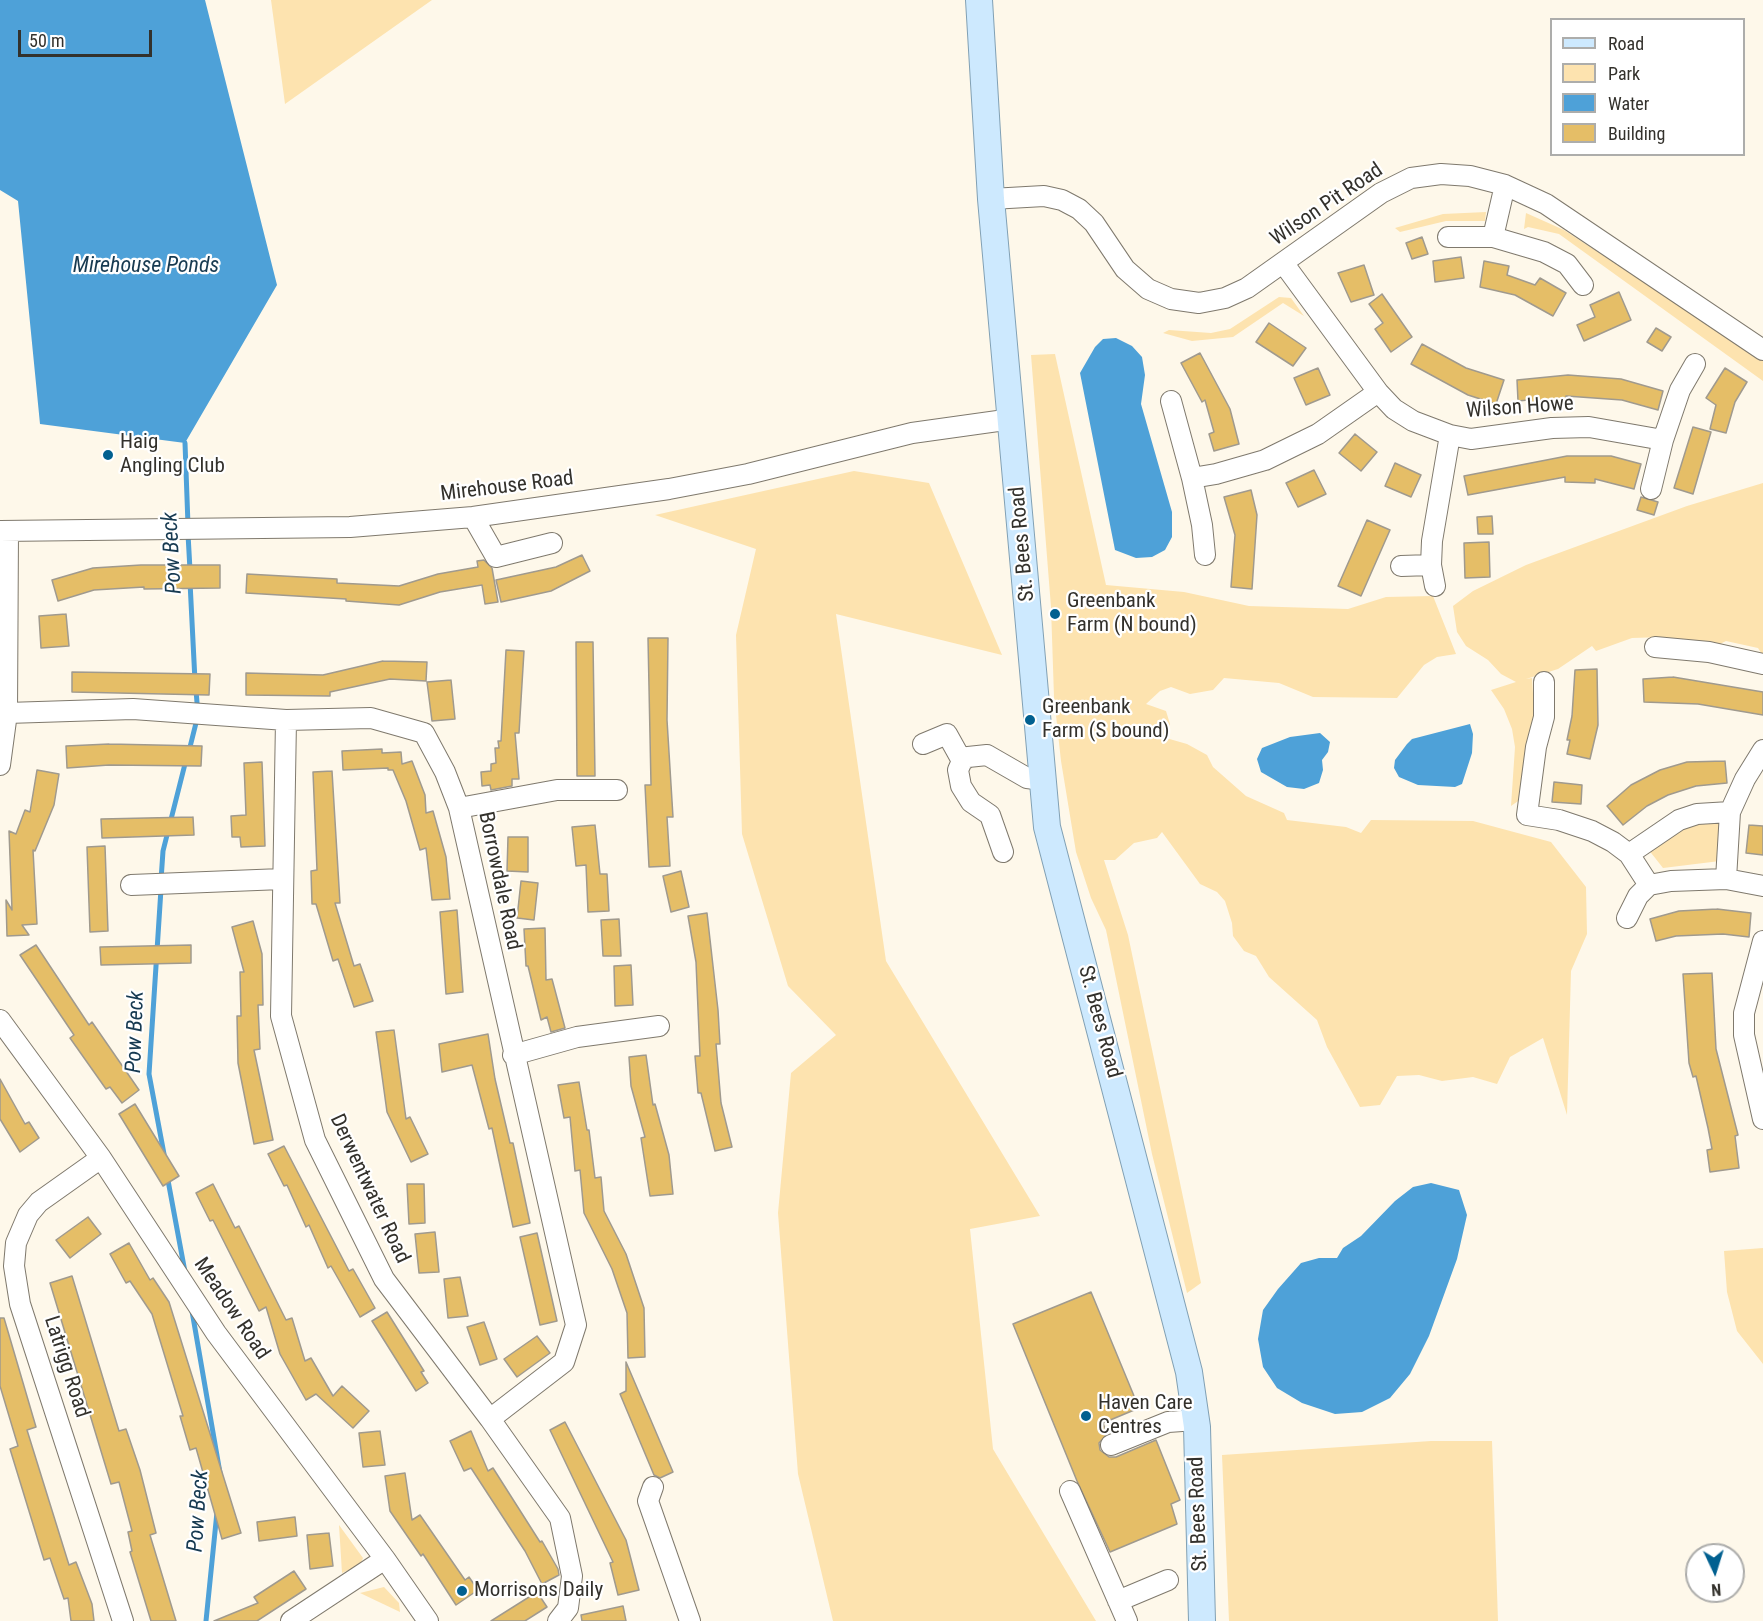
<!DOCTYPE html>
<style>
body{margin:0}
#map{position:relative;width:1763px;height:1621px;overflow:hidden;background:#fef8ea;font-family:"Roboto Condensed",sans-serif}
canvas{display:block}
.legend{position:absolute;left:1550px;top:18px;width:195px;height:138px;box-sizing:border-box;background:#fff;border:2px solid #adadab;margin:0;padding:8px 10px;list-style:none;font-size:18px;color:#33312c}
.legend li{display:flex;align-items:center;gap:12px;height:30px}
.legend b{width:30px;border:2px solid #adadab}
.north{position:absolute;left:1685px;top:1543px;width:60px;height:60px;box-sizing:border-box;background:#fff;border:2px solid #adadab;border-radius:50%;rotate:176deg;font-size:16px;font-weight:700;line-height:24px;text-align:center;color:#33312c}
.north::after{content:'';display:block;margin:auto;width:21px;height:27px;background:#016090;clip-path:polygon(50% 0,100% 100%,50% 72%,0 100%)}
.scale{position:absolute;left:18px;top:30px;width:134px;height:27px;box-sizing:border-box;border:3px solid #33312c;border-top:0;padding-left:8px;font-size:18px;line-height:21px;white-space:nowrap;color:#33312c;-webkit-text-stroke:4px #fff;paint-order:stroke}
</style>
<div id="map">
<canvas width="1763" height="1621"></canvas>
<ul class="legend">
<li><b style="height:8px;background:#cde9fe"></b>Road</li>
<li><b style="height:16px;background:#fde3af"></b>Park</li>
<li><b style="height:16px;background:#4ea1d8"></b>Water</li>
<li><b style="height:16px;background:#e5be67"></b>Building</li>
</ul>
<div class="north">N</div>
<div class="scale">50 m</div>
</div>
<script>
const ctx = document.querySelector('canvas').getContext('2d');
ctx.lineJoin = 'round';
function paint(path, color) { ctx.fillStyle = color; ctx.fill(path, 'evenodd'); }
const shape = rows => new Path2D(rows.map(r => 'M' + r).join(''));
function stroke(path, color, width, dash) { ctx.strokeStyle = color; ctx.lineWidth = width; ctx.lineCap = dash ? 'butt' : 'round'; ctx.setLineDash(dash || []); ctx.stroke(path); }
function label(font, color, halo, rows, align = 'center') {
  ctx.font = font + ' "Roboto Condensed",sans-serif'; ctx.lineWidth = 4.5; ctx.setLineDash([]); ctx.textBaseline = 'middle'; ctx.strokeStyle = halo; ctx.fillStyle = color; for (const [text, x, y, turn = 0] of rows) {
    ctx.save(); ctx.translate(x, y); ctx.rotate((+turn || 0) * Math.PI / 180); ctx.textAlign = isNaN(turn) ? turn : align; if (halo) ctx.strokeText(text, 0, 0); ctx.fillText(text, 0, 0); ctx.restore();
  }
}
paint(shape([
 [271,0,432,0,285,104],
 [1486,212,1485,221,1446,221,1400,232,1395,228,1443,214],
 [1526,213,1564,230,1763,360,1763,381,1559,234,1528,227,1524,229],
 [1279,297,1291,298,1304,316,1283,303,1233,337,1192,341,1163,333,1169,330,1211,333,1230,329],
 [1055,354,1106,585,1184,592,1249,606,1348,609,1386,597,1433,596,1456,654,1437,657,1424,665,1397,698,1313,697,1279,683,1224,678,1213,690,1190,694,1171,687,1160,691,1146,704,1166,711,1170,724,1166,738,1187,744,1207,755,1213,767,1246,796,1284,813,1287,820,1346,827,1361,833,1371,820,1473,821,1551,842,1586,887,1587,934,1571,971,1567,1115,1543,1038,1510,1057,1497,1084,1473,1077,1442,1081,1419,1075,1397,1076,1380,1105,1360,1107,1327,1047,1317,1020,1269,977,1256,956,1244,951,1233,936,1232,923,1225,901,1217,892,1200,884,1162,832,1157,838,1134,843,1115,860,1104,860,1128,935,1201,1283,1187,1293,1152,1154,1106,930,1091,898,1076,852,1061,761,1054,697,1051,607,1031,355],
 [854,471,929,483,1002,655,836,614,886,961,1040,1216,970,1229,993,1449,1096,1621,833,1621,798,1474,778,1213,791,1073,836,1035,788,986,742,834,736,635,756,549,655,515],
 [1763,483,1763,656,1758,648,1726,641,1714,647,1671,643,1664,637,1632,638,1596,651,1592,646,1558,669,1526,679,1532,678,1533,694,1538,699,1521,799,1511,806,1515,747,1512,729,1504,709,1491,690,1516,682,1501,674,1488,660,1466,646,1457,632,1453,606,1473,591,1526,565,1687,506],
 [1719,822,1721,825,1720,861,1663,868,1648,849,1685,824],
 [1763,1248,1763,1364,1737,1331,1727,1292,1724,1251],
 [1431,1441,1492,1441,1498,1621,1229,1621,1222,1455],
 [339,1525,363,1558,360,1565,342,1573],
 [384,1587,399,1603,400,1612,360,1593]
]), '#fde3af');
paint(shape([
 [0,0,205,0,277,285,185,443,40,424,18,201,0,190],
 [1116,338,1132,346,1142,357,1145,375,1141,404,1172,512,1172,537,1165,550,1152,557,1136,558,1115,550,1080,373,1095,347,1103,339],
 [1470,724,1473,734,1472,753,1462,784,1455,787,1418,785,1399,777,1394,768,1395,760,1407,744,1412,739],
 [1320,733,1330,742,1328,752,1322,760,1323,770,1319,783,1304,789,1287,787,1261,772,1257,759,1262,748,1290,737],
 [1431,1183,1459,1190,1467,1215,1457,1259,1429,1336,1410,1374,1390,1398,1362,1412,1335,1414,1302,1403,1277,1388,1263,1367,1258,1339,1263,1310,1278,1289,1301,1263,1319,1258,1337,1258,1343,1248,1361,1236,1395,1201,1413,1187]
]), '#4ea1d8');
stroke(shape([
 [185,443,188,525],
 [188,534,190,570],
 [190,582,195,681],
 [189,751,198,715,196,690],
 [161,880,163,851,186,760],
 [161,889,149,1074,164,1154],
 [167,1175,185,1272],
 [192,1311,220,1473],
 [206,1621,217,1512]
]), '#4ea1d8', 5);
const building = shape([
 [1422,237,1428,254,1412,259,1406,243,1422,237],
 [1461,257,1464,278,1435,282,1433,261,1461,257],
 [1484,261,1509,266,1507,275,1535,285,1540,278,1566,293,1553,316,1515,295,1480,287,1484,261],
 [1364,265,1374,295,1351,302,1338,273,1364,265],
 [1619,292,1631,320,1584,341,1577,325,1595,317,1590,305,1619,292],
 [1382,294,1412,337,1391,352,1375,329,1383,323,1369,304,1382,294],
 [1269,323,1306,348,1293,366,1256,342,1269,323],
 [1656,328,1671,337,1662,351,1647,342,1656,328],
 [1422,344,1466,368,1504,380,1496,404,1468,395,1411,364,1422,344],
 [1200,353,1230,409,1239,444,1214,451,1209,434,1214,432,1205,400,1202,402,1181,363,1200,353],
 [1318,368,1330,395,1306,405,1294,378,1318,368],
 [1725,368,1747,382,1735,402,1726,433,1710,429,1716,405,1706,398,1725,368],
 [1568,375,1621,379,1663,391,1658,410,1622,400,1566,396,1566,399,1528,403,1528,400,1518,401,1517,380,1568,375],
 [1693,427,1711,432,1693,494,1674,488,1693,427],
 [1355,434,1377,452,1361,471,1339,453,1355,434],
 [1567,456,1611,456,1641,464,1634,489,1595,479,1595,483,1565,482,1565,477,1468,495,1464,476,1567,456],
 [1395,463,1421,475,1411,497,1385,486,1395,463],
 [1314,470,1326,494,1298,507,1286,483,1314,470],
 [1251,490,1257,515,1252,589,1231,587,1235,535,1224,497,1251,490],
 [1641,497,1658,502,1654,515,1637,510,1641,497],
 [1492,516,1493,534,1478,534,1477,517,1492,516],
 [1367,520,1390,530,1361,596,1338,586,1367,520],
 [1489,542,1490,577,1465,578,1464,543,1489,542],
 [582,555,590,571,551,591,501,602,496,580,556,567,582,555],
 [484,560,492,568,498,602,485,604,482,585,440,592,399,605,346,601,346,599,246,593,247,574,337,579,337,583,399,586,438,574,478,567,477,561,484,560],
 [141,565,220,565,220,588,144,589,144,587,94,590,58,601,52,580,93,568,141,565],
 [66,614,69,646,41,648,39,616,66,614],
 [648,638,668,638,667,720,673,817,667,817,670,866,649,867,645,785,651,785,648,638],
 [576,642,593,642,595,776,577,776,576,642],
 [506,650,524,651,519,733,515,733,519,779,512,779,512,786,491,790,490,785,482,786,481,772,491,771,491,764,496,763,495,748,499,748,498,741,501,741,506,650],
 [383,661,427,662,426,681,390,679,330,692,330,696,246,695,246,673,323,675,383,661],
 [1597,669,1598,725,1590,759,1567,754,1570,740,1567,740,1572,716,1575,670,1597,669],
 [72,672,210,674,209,695,72,692,72,672],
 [1673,677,1763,692,1763,715,1698,704,1644,702,1643,679,1673,677],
 [451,680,455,719,432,721,427,682,451,680],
 [109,744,202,746,201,766,109,765,67,768,66,746,109,744],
 [382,749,382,753,401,752,402,764,412,761,425,795,426,813,433,811,446,857,450,899,432,900,426,848,420,850,406,801,393,770,388,770,388,768,343,770,342,751,382,749],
 [1725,761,1727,783,1696,786,1668,795,1647,806,1623,825,1607,806,1631,785,1660,770,1687,762,1725,761],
 [262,762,265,846,241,847,240,837,232,837,231,816,246,815,244,763,262,762],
 [37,770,59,774,54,805,35,851,33,850,37,924,22,925,29,935,7,936,6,900,12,910,9,831,16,834,25,810,30,812,37,770],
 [332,771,340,903,335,903,354,966,360,964,373,1001,354,1007,338,959,333,961,316,904,312,904,311,871,317,870,313,772,332,771],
 [1554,782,1582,785,1581,804,1552,802,1554,782],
 [193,817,194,835,102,838,101,819,193,817],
 [595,825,600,874,607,874,609,911,588,912,586,865,576,866,572,827,595,825],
 [1749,825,1763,826,1763,855,1746,853,1749,825],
 [508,837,528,837,528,872,507,871,508,837],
 [105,846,108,931,90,932,87,847,105,846],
 [681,871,689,907,671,912,663,876,681,871],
 [521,881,538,883,534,920,517,918,521,881],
 [1717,909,1751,913,1749,937,1723,934,1676,936,1656,941,1650,919,1679,911,1717,909],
 [457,910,463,992,446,994,440,912,457,910],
 [707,913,718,1010,720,1044,716,1044,721,1103,732,1147,715,1151,701,1093,698,1093,695,1056,700,1056,696,962,688,916,707,913],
 [619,919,621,956,603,956,601,920,619,919],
 [253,921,262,954,263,1005,258,1005,260,1049,254,1050,273,1140,254,1144,238,1063,237,1016,241,1016,240,972,244,972,232,927,253,921],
 [545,928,546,980,552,979,565,1028,551,1032,547,1017,541,1020,528,966,526,966,524,929,545,928],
 [36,945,89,1025,92,1022,139,1090,122,1103,110,1087,106,1089,70,1038,74,1035,20,955,36,945],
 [191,945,191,963,101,965,100,947,191,945],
 [631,965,633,1005,615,1006,614,966,631,965],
 [1712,973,1716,1049,1738,1135,1735,1136,1739,1168,1710,1172,1707,1150,1712,1149,1708,1128,1696,1076,1693,1077,1689,1063,1683,974,1712,973],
 [394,1030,406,1119,410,1117,428,1154,411,1162,387,1112,376,1032,394,1030],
 [488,1034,495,1079,510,1143,513,1143,530,1223,513,1227,492,1128,489,1129,472,1065,442,1072,439,1044,488,1034],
 [646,1055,653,1105,655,1104,669,1155,673,1194,650,1196,641,1138,645,1137,631,1086,629,1057,646,1055],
 [0,1079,25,1124,29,1122,39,1138,20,1152,0,1119,0,1079],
 [579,1082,587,1130,589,1130,595,1178,601,1177,604,1211,626,1254,644,1308,645,1357,628,1358,627,1313,612,1269,584,1213,580,1170,575,1171,570,1117,564,1118,558,1085,579,1082],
 [135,1104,179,1176,163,1186,119,1114,135,1104],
 [284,1146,349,1271,353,1269,375,1308,360,1317,331,1266,328,1268,309,1225,306,1227,287,1185,284,1186,268,1154,284,1146],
 [213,1184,235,1228,239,1226,286,1320,292,1318,305,1361,311,1358,333,1396,342,1386,369,1411,353,1428,316,1394,306,1400,280,1354,266,1307,259,1311,213,1220,210,1221,196,1193,213,1184],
 [407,1184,424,1184,425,1223,409,1224,407,1184],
 [88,1217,101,1234,70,1258,56,1240,88,1217],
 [435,1232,439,1272,419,1273,415,1234,435,1232],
 [537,1233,557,1321,540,1325,520,1237,537,1233],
 [129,1243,150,1280,153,1278,169,1302,241,1533,222,1539,196,1448,190,1450,180,1416,183,1416,152,1314,130,1281,126,1283,110,1254,129,1243],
 [72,1276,119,1431,126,1429,140,1470,156,1533,150,1535,176,1621,151,1621,130,1552,132,1551,128,1532,132,1531,119,1482,111,1484,50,1283,72,1276],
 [460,1277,468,1316,448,1318,444,1279,460,1277],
 [1091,1292,1139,1408,1103,1423,1107,1434,1099,1443,1100,1450,1109,1457,1116,1457,1156,1440,1180,1500,1171,1504,1177,1524,1110,1552,1077,1481,1013,1324,1091,1292],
 [387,1312,424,1371,421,1372,428,1383,416,1391,372,1321,387,1312],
 [0,1318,4,1318,36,1427,27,1430,69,1565,76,1562,92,1604,94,1621,71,1621,68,1598,64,1599,50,1558,44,1560,10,1449,18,1446,0,1386,0,1318],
 [484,1322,497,1359,480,1365,467,1327,484,1322],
 [537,1336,550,1353,517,1377,504,1359,537,1336],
 [626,1362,673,1472,660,1478,654,1475,620,1394,626,1391,626,1362],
 [565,1422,626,1540,639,1590,618,1595,610,1563,613,1562,550,1430,565,1422],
 [380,1431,385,1465,363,1467,359,1433,380,1431],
 [471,1431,488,1471,493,1468,540,1542,542,1541,558,1569,559,1575,542,1584,525,1551,471,1468,464,1471,450,1441,471,1431],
 [405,1473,412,1520,420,1515,465,1580,469,1577,478,1590,456,1605,423,1554,421,1556,390,1511,385,1476,405,1473],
 [295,1517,297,1536,259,1541,257,1522,295,1517],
 [329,1533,333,1566,310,1569,307,1535,329,1533],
 [294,1571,306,1589,257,1621,214,1621,258,1603,254,1597,294,1571],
 [537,1592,547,1607,525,1621,491,1621,537,1592],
 [623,1606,626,1621,582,1621,581,1615,623,1606]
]);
paint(building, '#e5be67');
stroke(building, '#a09a8e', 1.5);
const minor = shape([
 [991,199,1044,196,1062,200,1079,209,1094,223,1125,269,1148,289,1171,299,1199,303,1225,298,1247,288,1381,193,1411,178,1441,174,1470,176,1505,185,1546,204,1763,350],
 [1448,237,1493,237,1505,185],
 [1493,237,1544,252,1567,264,1583,285],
 [1284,264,1378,392,1394,409,1413,421,1450,435,1432,541,1431,565,1435,586],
 [1171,401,1192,478],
 [1450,435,1471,439,1552,428,1589,427,1663,440,1680,390,1695,364],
 [1651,489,1663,440],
 [473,517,496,557,552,543],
 [0,531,350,527,473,517,669,489,748,474,912,433,1012,419],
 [1205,555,1202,525,1192,478,1216,474,1265,460,1318,434,1378,392],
 [1401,566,1431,565],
 [1655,647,1709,652,1763,664],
 [1544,682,1544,717,1536,747,1527,815,1559,820,1592,831,1613,842,1629,854,1649,885],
 [7,713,133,709,286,720,371,718,424,733,445,772,459,808,576,1325,564,1362,490,1419],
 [286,720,281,1016,315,1140,384,1279,490,1419,560,1518,572,1576,568,1608,558,1621],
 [923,744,947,734,962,761],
 [0,765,7,713,8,531],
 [459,808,557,790,617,790],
 [1003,852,990,815,971,802,961,786,958,770,962,761,968,757,987,755,1027,778,1043,780],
 [1629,854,1679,820,1697,814,1730,812],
 [1726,879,1730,812,1745,779,1763,750],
 [131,885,282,879],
 [1627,918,1638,896,1649,885,1671,881,1726,879,1763,886],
 [1763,941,1744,1013,1744,1035,1763,1119],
 [0,1020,101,1158,216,1333,385,1559,428,1621],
 [513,1055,577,1037,659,1026],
 [101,1158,39,1202,28,1215,16,1243,14,1266,20,1304,123,1621],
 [1111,1445,1168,1422,1196,1420],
 [653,1487,648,1501,690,1621],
 [1070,1491,1127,1621],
 [1118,1601,1168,1580],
 [291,1621,385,1559]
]);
const major = shape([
 [979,0,991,199,1047,827,1189,1372,1197,1427,1202,1621]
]);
stroke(minor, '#7f796d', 22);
stroke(major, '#81a0b4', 28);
stroke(minor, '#fff', 20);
stroke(major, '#cde9fe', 26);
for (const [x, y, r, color] of [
 [108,455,6,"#016090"],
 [1055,614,6,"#016090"],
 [1030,720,6,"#016090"],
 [1086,1416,6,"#016090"],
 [462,1591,6,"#016090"]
]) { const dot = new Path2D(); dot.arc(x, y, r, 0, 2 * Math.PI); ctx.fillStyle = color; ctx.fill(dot); stroke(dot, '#fff', 2); }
label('21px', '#33312c', '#fff', [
 ["Wilson Pit Road",1327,205,-34],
 ["Wilson Howe",1520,408,-4],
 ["Mirehouse Road",507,487,-7],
 ["St. Bees Road",1023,544,-95],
 ["Borrowdale Road",499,881,78],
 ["St. Bees Road",1099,1022,75],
 ["Derwentwater Road",369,1189,65],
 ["Meadow Road",231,1309,56],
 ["Latrigg Road",66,1367,72],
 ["St. Bees Road",1199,1514,-92]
]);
label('21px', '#33312c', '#fff', [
 ["Haig",120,443],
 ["Angling Club",120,467],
 ["Greenbank",1067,602],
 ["Farm (N bound)",1067,626],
 ["Greenbank",1042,708],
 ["Farm (S bound)",1042,732],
 ["Haven Care",1098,1404],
 ["Centres",1098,1428],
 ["Morrisons Daily",474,1591]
], 'left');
label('italic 22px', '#173a51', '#fff', [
 ["Mirehouse Ponds",146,266],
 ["Pow Beck",173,553,-93],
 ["Pow Beck",136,1032,-88],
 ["Pow Beck",199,1511,-86]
]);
</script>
